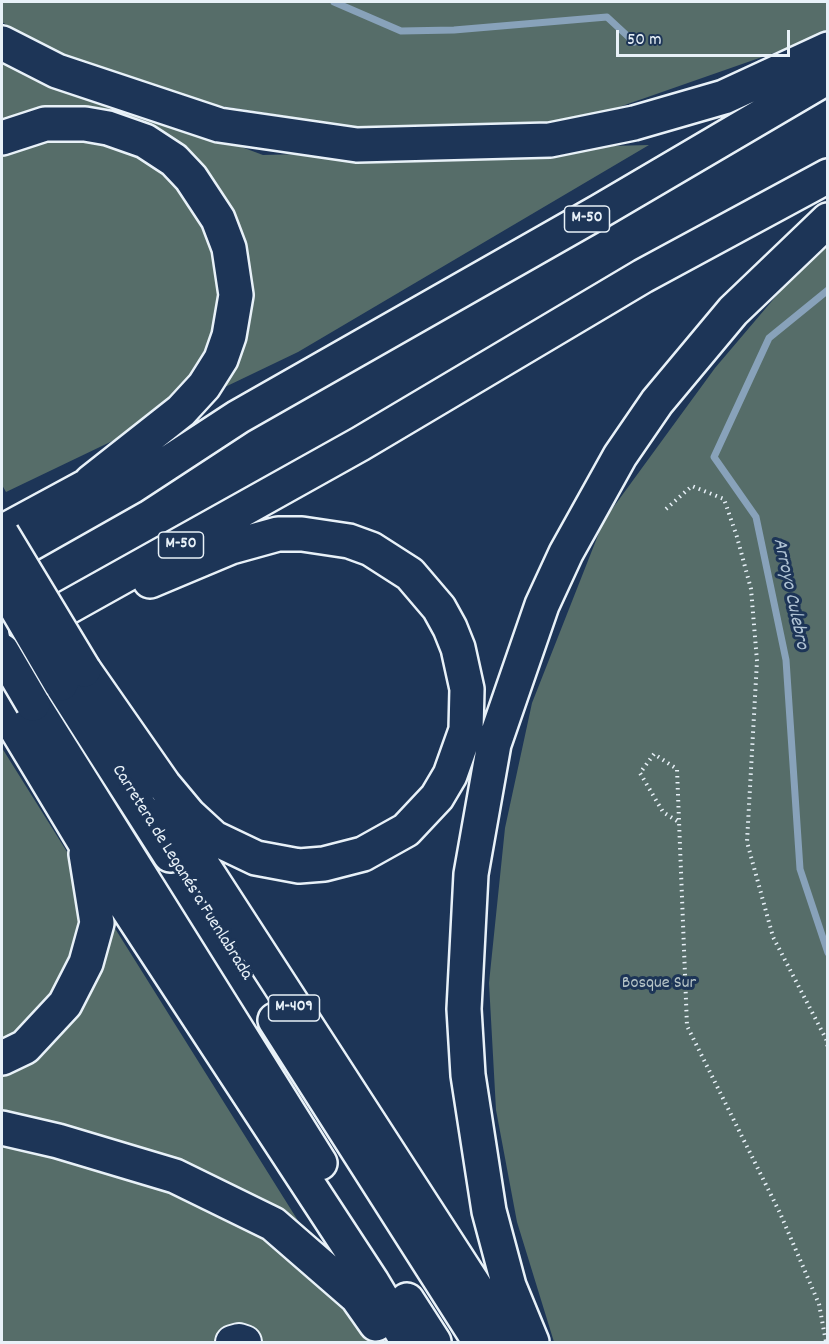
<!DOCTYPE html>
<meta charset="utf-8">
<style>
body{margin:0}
#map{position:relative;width:829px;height:1344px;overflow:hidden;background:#1d3557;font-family:Dekko,sans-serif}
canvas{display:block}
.frame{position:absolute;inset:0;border:3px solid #e8f1f8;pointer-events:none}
.scale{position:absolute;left:616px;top:30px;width:174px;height:27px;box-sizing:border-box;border:3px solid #e8f1f8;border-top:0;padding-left:8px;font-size:18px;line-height:21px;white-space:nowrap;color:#e8f1f8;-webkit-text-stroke:4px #1d3557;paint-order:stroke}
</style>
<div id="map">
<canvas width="829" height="1344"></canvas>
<div class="frame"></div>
<div class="scale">50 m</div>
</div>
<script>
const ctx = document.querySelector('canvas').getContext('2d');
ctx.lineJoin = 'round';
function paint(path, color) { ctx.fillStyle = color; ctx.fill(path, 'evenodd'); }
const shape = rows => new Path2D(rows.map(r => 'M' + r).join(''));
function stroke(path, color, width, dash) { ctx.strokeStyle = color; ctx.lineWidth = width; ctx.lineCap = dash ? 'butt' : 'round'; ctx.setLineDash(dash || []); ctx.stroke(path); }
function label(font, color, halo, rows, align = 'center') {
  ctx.font = font + ' Dekko,sans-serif'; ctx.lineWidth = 6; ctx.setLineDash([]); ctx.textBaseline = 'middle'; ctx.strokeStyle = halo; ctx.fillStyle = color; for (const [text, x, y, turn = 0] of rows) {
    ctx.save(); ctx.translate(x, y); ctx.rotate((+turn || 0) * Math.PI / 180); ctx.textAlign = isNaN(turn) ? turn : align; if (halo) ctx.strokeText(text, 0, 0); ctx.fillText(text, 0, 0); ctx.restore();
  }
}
paint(shape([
 [2,2,827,2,828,34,582,120,388,132,214,105,52,53,2,22],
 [2,58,263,155,649,145,298,352,6,492,2,485],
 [827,246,827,1342,554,1342,517,1222,496,1110,489,983,505,828,532,703,604,520,715,368,788,282],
 [2,748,374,1342,2,1342]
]), '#566d69');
stroke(shape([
 [334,2,401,31,454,30,607,17,634,42],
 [828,290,769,338,714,457,756,517,786,660,800,869,828,953]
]), '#88a2ba', 7);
const minor = shape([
 [232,1342,239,1340,245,1342]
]);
const highway = shape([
 [2,43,57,71,219,125,357,145,550,140,634,123,724,97,828,49],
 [2,138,45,124,85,124,108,128,145,141,174,160,191,178,218,219,229,248,236,295,229,336,221,359,204,386,181,411,91,482],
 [2,532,111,473],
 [2,560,131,487,238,417,600,211,828,77],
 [27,630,360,444,643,276,828,176],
 [84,670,164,785,189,815,214,838,256,858,299,866,324,864,363,854,406,830,437,797,450,775,466,730,467,689,458,648,450,628,439,608,410,574,371,549,349,541,302,534,278,534,231,547,150,581],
 [61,684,170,855],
 [33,704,320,1163],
 [2,705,85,843,372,1282,408,1342],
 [167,810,511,1342],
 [275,1020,480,1342],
 [2,1058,25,1047,65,1004,86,963,97,923,86,854],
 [2,1128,58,1141,175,1176,273,1224,357,1297,376,1324],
 [407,1300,434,1342],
 [532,1342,509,1286,489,1211,468,1075,464,1009,471,874,494,744,542,605,566,553,620,456,657,402,733,311,828,220]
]);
stroke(minor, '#e8f1f8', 36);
stroke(highway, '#e8f1f8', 38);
stroke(shape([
 [666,509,692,486,724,499,737,537,751,589,757,661,747,842,773,937,826,1039,828,1048],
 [677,821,663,812,640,773,654,754,677,769,687,1026,780,1213,819,1304,826,1342]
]), '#e8f1f8', 4, [1.5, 4.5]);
stroke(minor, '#1d3557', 32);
stroke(highway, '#1d3557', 33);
const highwayBridge = shape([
 [2,534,84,670],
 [2,583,61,684],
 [2,651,33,704]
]);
stroke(highwayBridge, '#e8f1f8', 38, []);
stroke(highwayBridge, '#1d3557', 33);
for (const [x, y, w] of [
 [587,219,45],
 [181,545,45],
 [294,1008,51]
]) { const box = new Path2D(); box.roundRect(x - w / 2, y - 13, w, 26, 4.5); ctx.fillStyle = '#1d3557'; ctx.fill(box); stroke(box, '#e8f1f8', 1.5); }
label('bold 16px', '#e8f1f8', null, [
 ["M-50",587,219],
 ["M-50",181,545],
 ["M-409",294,1008]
]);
label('18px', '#e8f1f8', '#1d3557', [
 ["Carretera de Leganés a Fuenlabrada",181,873,58]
]);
label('18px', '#b5c3c6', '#1d3557', [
 ["Bosque Sur",659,985]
]);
label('italic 20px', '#b0c3d4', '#1d3557', [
 ["Arroyo Culebro",789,594,78]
]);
</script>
